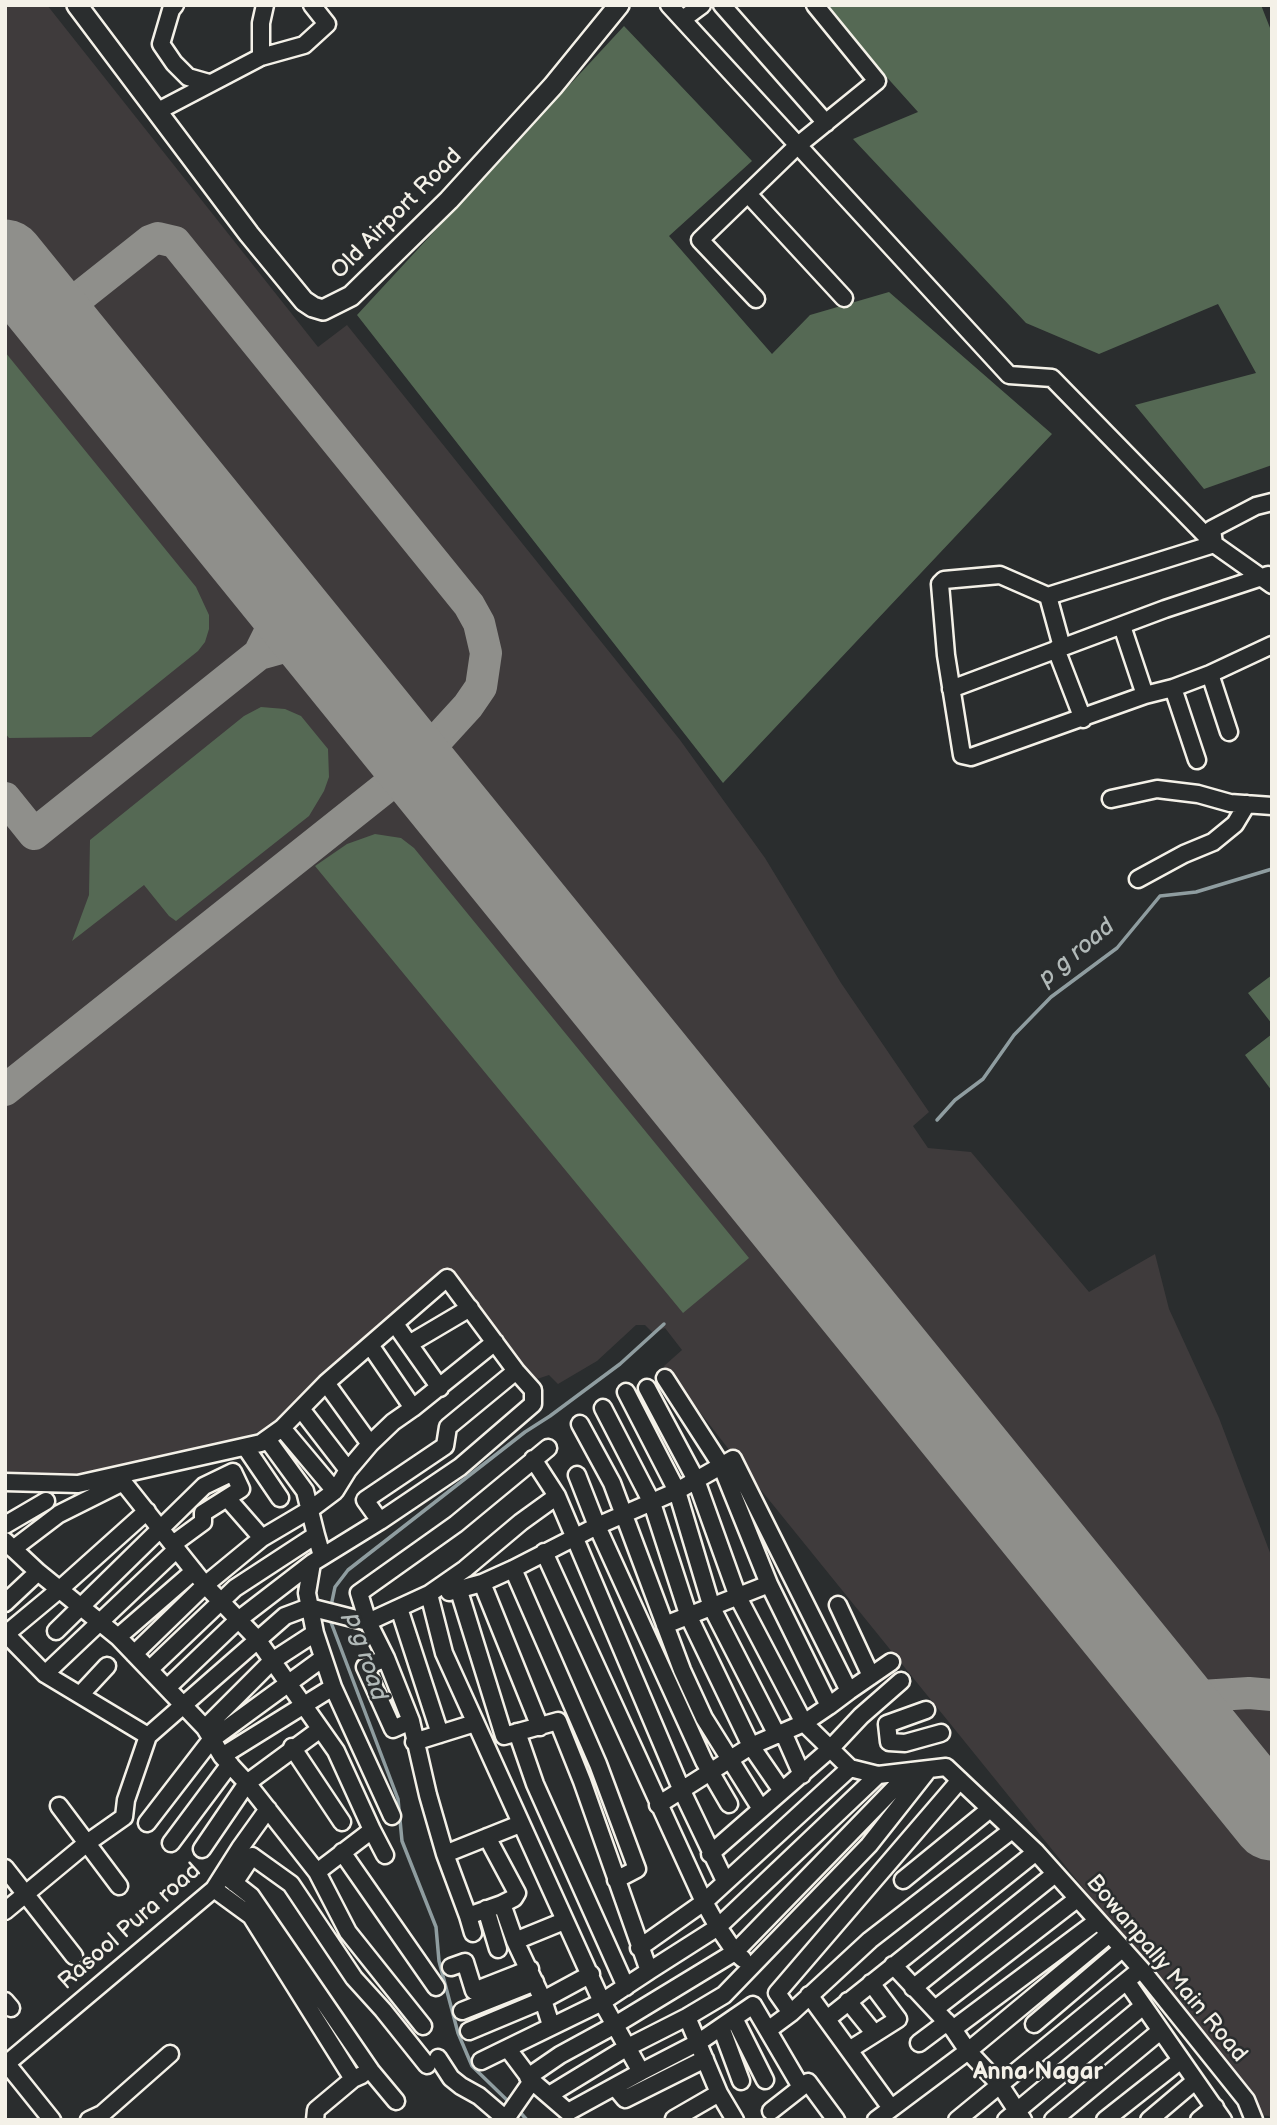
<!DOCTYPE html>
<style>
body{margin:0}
#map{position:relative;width:1277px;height:2125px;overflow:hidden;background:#2a2d2e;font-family:"Balsamiq Sans",sans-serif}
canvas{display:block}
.frame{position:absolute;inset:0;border:7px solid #f4f1e8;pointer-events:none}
</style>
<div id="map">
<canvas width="1277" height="2125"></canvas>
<div class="frame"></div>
</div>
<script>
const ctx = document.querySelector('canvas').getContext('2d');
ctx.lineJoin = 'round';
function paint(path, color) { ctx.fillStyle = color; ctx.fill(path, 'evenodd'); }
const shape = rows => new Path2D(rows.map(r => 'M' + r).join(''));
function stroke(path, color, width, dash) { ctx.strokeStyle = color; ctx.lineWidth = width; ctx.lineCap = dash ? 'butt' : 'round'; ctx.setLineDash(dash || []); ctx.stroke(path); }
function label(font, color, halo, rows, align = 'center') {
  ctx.font = font + ' "Balsamiq Sans",sans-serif'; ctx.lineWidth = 5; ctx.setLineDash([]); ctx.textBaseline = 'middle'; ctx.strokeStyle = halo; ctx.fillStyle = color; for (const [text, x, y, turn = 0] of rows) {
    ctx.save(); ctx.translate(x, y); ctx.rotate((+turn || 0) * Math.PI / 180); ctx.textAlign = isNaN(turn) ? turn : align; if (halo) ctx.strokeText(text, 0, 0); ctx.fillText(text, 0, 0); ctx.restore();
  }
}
paint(shape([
 [5,5,47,5,318,347,347,325,680,740,765,858,841,983,929,1112,913,1126,928,1148,971,1152,1089,1292,1155,1254,1169,1309,1219,1418,1272,1558,1272,2120,1269,2116,1262,2115,1254,2099,744,1469,664,1366,682,1350,665,1328,653,1333,645,1325,636,1325,597,1361,558,1384,549,1375,531,1381,447,1271,273,1428,101,1477,5,1479]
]), '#3f3b3c');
paint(shape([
 [822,5,1261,5,1272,33,1272,465,1204,489,1135,405,1256,373,1218,304,1099,354,1026,323,853,139,918,112],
 [624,26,752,161,669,236,772,354,810,315,889,292,1052,434,723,783,357,315],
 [5,352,196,587,209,615,209,629,205,642,198,651,91,737,9,738,5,733],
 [261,707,285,709,301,716,328,749,329,777,324,791,309,816,176,921,169,916,144,885,72,941,89,895,90,840,244,716],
 [375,834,401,838,414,848,749,1258,683,1313,315,866,347,844],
 [1272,975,1272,1024,1248,993],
 [1272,1034,1272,1091,1245,1055]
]), '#556954');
stroke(shape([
 [937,1120,955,1100,983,1079,1014,1035,1051,997,1117,948,1160,896,1196,892,1272,869],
 [331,1606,335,1587,348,1570,525,1432,550,1416,620,1364,664,1324],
 [329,1617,398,1799,402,1841,436,1927,439,1961,458,2033,472,2066,511,2104],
 [519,2111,527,2120]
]), '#8f9da0', 3.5);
stroke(shape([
 [259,654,284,647,296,647,315,651,332,662],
 [5,798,34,834,259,654,270,632,275,605,265,580],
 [5,1090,415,764,468,706,481,687,486,653,479,623,469,605,175,242,158,238,150,241,53,318],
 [1146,1667,1211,1783,1225,1794,1242,1799,1254,1799,1272,1791],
 [1157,1680,1185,1693,1201,1696,1249,1693,1272,1695]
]), '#8f8f8b', 32);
stroke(shape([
 [5,259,1272,1821]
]), '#8f8f8b', 79);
const minor = shape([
 [175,5,171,10,161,44,174,63,188,77,209,83],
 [669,5,1009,375,1052,378,1214,544,1272,585],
 [722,5,826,123],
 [683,19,702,5],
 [261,57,261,23,265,5],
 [158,111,261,57,304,45,327,24,312,5],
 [748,194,844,298],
 [756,299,700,240,797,146,877,81,815,5],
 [1214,544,1212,529,1256,506,1272,502],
 [1048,596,1000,575,944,580,940,584,946,655,962,755,971,757,1145,695,1173,688,1210,674,1272,645],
 [1122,626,1145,695],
 [1062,647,1048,596,1214,544],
 [1056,649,1083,719],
 [1210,674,1229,732],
 [1173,688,1197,760],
 [951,689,1165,609,1268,575],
 [1111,799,1157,789,1198,794,1230,803,1272,806],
 [1138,879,1184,854,1213,842,1235,824,1247,804],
 [395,1324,440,1388],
 [409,1344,470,1308],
 [370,1345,413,1408,495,1342],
 [326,1383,370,1444],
 [647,1388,696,1480,738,1597,804,1723,850,1768,878,1775,946,1767,1036,1852,1141,1969,1246,2100,1254,2120],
 [626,1392,677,1491,712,1608,777,1735,783,1732,802,1775],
 [603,1408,652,1503,689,1617,751,1746,782,1791,829,1750,861,1716,901,1681],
 [301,1409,348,1470],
 [580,1424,612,1483,682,1670,704,1718,761,1809],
 [267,1439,305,1491,316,1535],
 [246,1448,280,1498],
 [548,1448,456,1524,359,1593,368,1622,386,1658,411,1721,428,1795,445,1854,468,1916,502,1904,515,1941,543,2000,551,2025],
 [533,1459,557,1496,682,1791,725,1881],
 [123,1475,123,1482,205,1585,257,1639,336,1751,372,1830,385,1855],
 [5,1482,78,1484,261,1443,282,1428,326,1383,447,1278,516,1371,533,1390,533,1404,460,1467,380,1521,312,1563,238,1620,168,1687],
 [335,1491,348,1470,370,1444,393,1422,413,1408],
 [227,1498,262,1538],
 [380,1521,365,1500,445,1446,448,1427,516,1371],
 [5,1525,46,1501],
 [5,1541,38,1572,118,1637,205,1728,222,1756,247,1783,317,1872,348,1932,423,2026],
 [13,1549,59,1514,123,1482],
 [544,1552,704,1902,718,1927,735,1952,743,1959],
 [312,1563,307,1593,315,1633,333,1687,392,1816],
 [513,1569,598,1764,637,1869,616,1880],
 [482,1583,540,1727],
 [459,1591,504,1736,558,1721,582,1781,649,1971,602,2002,641,2072,568,2112,532,2081,508,2049],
 [449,1592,482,1583,513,1569,597,1526,577,1475],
 [429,1594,444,1653,602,2002,481,2061],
 [5,1603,38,1572],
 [838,1605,871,1676],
 [399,1608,440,1734],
 [665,1625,769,1584],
 [56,1631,204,1486,233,1472,241,1489,203,1513,203,1522,173,1544],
 [5,1633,45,1674,148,1736],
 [6,1634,60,1589,147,1511],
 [118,1637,194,1571],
 [134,1654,205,1585,262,1538,311,1509,335,1491,282,1428],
 [386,1658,365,1667,393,1729,411,1721],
 [150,1669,235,1588,316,1535,322,1556],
 [45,1674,177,1549],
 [849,1691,891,1662],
 [80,1695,107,1666],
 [926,1710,887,1724,889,1742,905,1743,941,1733],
 [205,1728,272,1661,315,1633],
 [517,1732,535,1784,626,1987],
 [414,1742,475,1723],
 [292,1747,342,1822],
 [222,1756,333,1687],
 [729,1804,704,1761,597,1526,677,1491,733,1459,849,1691,829,1706],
 [658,1805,751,1746,804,1723,829,1706,769,1584,721,1465,665,1378],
 [59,1806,119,1886],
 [147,1823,211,1740,323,1658],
 [487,1837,517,1893,514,1898,502,1904],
 [171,1843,230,1764],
 [202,1849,247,1783,319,1730],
 [342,1852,436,1987],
 [445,1854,520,1824],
 [710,1854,782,1791],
 [5,1868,74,1956],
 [317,1872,372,1830],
 [228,1878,251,1896,371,2071,396,2101],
 [903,1880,990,1809],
 [234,1883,252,1856,291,1884,354,1978,383,2010,427,2065],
 [214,1889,251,1916,353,2079],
 [486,1909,498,1949],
 [5,1911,87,1843,124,1817,126,1800,148,1736,285,1616,309,1607,368,1622,429,1594,465,1569,521,1522,557,1496],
 [468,1916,473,1933],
 [515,1941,564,1921],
 [639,1948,704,1902,850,1768],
 [451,1967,465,1962,474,1991,530,1969],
 [649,1971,718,1927,878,1775],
 [1127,1982,1223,2120],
 [913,1988,1055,1874],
 [809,1995,891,2108],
 [5,2001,11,2008],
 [848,2001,874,2033],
 [935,2009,1077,1899],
 [462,2011,535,1982],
 [791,2013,777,1993,960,1780],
 [687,2017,719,2093,735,2120],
 [734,2018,765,2080],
 [827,2019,1036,1852],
 [1034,2024,1122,1949],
 [721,2027,741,2081],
 [953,2029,1096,1922],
 [768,2030,791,2013,870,1940,1012,1830],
 [469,2031,543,2000,591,1974],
 [919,2043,947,2022],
 [849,2050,898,2019,871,1983],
 [438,2058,451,2078,461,2086,479,2096,507,2120],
 [7,2064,52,2120],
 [5,2065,214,1889,240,1848,268,1809],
 [641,2072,699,2042,753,2005,801,2087],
 [528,2077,560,2055,615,2025,735,1952,911,1771],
 [615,2087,625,2099,705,2059],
 [549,2095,626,2048,687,2017,724,1995,869,1845,929,1769],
 [771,2111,808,2082,836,2120],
 [674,2119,719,2093],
 [89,2120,102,2114,170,2054],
 [315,2120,316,2110,353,2079,362,2075],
 [505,2120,532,2081],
 [876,2120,968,2051,953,2029,893,1965],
 [957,2120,1141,1969],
 [1006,2120,1142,2007],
 [1023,2120,1000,2085,968,2051,1108,1935],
 [1053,2120,1159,2032],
 [1105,2120,1181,2060],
 [1149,2120,1195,2081],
 [1199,2120,1215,2107]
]);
const major = shape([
 [77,5,249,234,304,301,313,307,323,310,351,296,449,200,553,86,619,5]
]);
stroke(minor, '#f4f1e8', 21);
stroke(major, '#f4f1e8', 24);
stroke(minor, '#2a2d2e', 16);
stroke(major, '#2a2d2e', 19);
label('23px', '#f4f1e8', '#2a2d2e', [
 ["Old Airport Road",397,214,-45],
 ["Rasool Pura road",130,1927,-41],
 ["Bowanpally Main Road",1166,1969,50]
]);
label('italic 24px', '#b1b9b8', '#2a2d2e', [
 ["p g road",1077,953,-40],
 ["p g road",365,1657,72]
]);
label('bold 24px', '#f4f1e8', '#2a2d2e', [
 ["Anna Nagar",1038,2073]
]);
</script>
